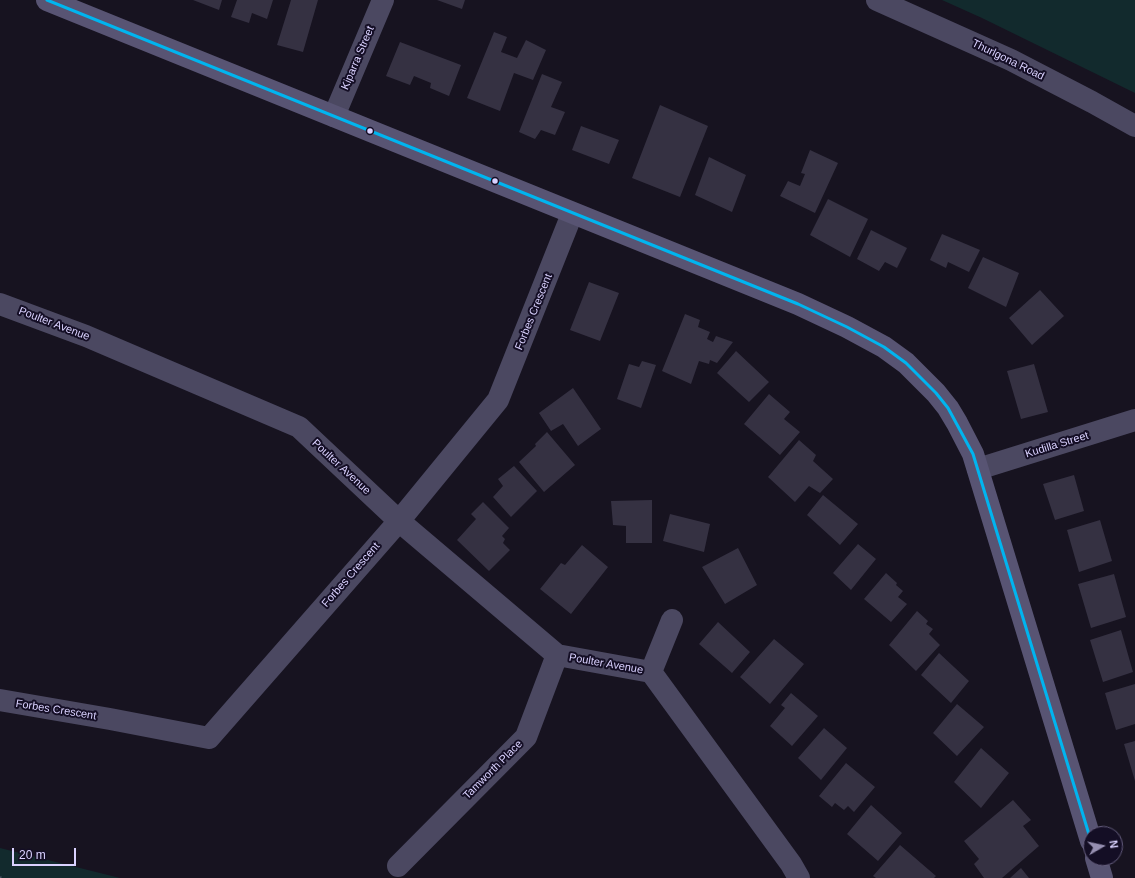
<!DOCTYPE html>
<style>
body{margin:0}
#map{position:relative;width:1135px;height:878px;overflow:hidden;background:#171320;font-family:Arial,sans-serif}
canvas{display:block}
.north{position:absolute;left:1083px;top:826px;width:40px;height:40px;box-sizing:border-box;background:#140e25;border:1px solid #635c7c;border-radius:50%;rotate:81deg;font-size:11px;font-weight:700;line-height:16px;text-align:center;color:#dad2ff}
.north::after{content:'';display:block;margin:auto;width:14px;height:18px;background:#968fb1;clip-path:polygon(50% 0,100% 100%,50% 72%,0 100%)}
.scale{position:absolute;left:12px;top:848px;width:64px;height:18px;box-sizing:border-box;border:2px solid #dad2ff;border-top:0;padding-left:5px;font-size:12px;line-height:14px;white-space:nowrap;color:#dad2ff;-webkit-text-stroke:3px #140e25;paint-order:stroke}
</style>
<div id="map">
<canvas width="1135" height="878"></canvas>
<div class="north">N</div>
<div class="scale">20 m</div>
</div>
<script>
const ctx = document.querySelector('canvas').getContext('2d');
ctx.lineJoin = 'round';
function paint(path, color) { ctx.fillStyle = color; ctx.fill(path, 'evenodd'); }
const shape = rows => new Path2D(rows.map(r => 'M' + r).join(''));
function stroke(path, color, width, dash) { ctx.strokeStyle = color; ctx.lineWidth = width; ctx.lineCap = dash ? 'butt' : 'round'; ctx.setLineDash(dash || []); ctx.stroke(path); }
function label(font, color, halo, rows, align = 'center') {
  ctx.font = font + ' Arial,sans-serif'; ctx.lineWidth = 4; ctx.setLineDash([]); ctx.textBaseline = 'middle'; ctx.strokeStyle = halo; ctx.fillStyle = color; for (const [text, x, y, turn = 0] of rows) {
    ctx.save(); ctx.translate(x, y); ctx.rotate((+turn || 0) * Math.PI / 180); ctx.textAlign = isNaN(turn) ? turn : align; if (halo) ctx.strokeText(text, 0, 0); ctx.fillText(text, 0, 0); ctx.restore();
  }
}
paint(shape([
 [942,0,1135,0,1135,93,982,18],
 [0,848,120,878,0,878]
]), '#122a2d');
paint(shape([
 [193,0,222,0,219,10],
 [237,0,273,0,267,19,252,13,249,23,231,17],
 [291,0,318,0,303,52,277,45],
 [437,0,465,0,462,9],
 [494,32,507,37,501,52,517,58,526,40,546,50,533,80,514,73,500,111,467,98],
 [400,42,461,65,449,96,430,88,431,83,414,76,410,85,386,76],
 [542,74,562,82,551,107,565,112,555,135,541,130,535,139,519,132],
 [660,105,708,126,680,197,632,178],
 [581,126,619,140,609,164,572,150],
 [810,150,838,163,815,213,780,196,788,181,800,186,805,174,801,173],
 [709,157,746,175,732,212,695,195],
 [828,199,868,219,850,257,810,235],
 [871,230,907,248,897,268,885,262,879,271,857,259],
 [942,234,980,250,969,272,948,262,946,268,930,260],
 [983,257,1019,273,1006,307,968,288],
 [589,282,619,293,600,341,570,330],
 [1040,290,1064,316,1032,345,1009,318],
 [685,314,700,320,698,327,710,332,707,339,713,342,716,336,733,342,717,363,710,360,709,364,699,361,691,384,662,371],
 [736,351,769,382,749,402,717,373],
 [642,361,656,365,641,408,617,399,629,364,639,367],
 [1034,364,1048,412,1021,419,1007,371],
 [573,388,601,429,578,446,563,424,551,431,539,413],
 [769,394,790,412,784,419,800,432,780,455,744,424],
 [547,432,575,465,544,492,519,462,536,446,535,444],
 [799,440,816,455,813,461,833,479,820,493,809,486,795,502,768,477],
 [514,466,537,491,511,517,493,497,503,486,498,479],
 [1074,475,1084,511,1055,520,1043,484],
 [823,495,858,524,840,545,807,515],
 [652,500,652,543,626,543,626,526,613,525,611,501],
 [483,502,509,528,502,536,505,539,503,543,510,550,489,571,457,540,476,519,471,514],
 [670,514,710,524,704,552,663,541],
 [1100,520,1112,561,1079,572,1067,530],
 [858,544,876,559,851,590,833,573],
 [582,545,608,567,571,614,540,589,561,563,565,565],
 [738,548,757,585,725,604,702,567],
 [886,573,897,583,896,585,903,591,898,597,907,604,891,622,864,599],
 [1114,574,1126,617,1091,628,1078,584],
 [917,611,928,621,926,624,933,629,929,634,940,645,916,671,889,645],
 [718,622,750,652,732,673,699,644],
 [1121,630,1133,672,1103,682,1090,640],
 [774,639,804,664,770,704,740,677],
 [939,653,969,681,951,703,921,675],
 [1135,684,1135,724,1116,730,1105,693],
 [791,693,818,716,792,746,770,726,785,708,781,705],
 [957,704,984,727,957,756,933,733],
 [824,728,847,748,821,780,798,758],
 [1135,741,1135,781,1124,744],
 [981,748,1009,773,981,808,954,782],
 [846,763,875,787,854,812,848,806,844,810,835,803,832,807,819,796],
 [1013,800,1031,820,1023,826,1039,846,1002,878,984,878,974,864,979,859,964,841],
 [871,805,902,833,878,861,847,834],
 [900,845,936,876,934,878,876,878,873,876],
 [1021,868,1029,878,1010,878]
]), '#353142');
stroke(shape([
 [0,877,1,878]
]), '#465161', 2.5, [2, 3]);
stroke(shape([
 [877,0,1011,60,1092,102,1135,126],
 [334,116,383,0],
 [0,304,86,336,299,427,399,521,557,655,651,672,791,864,799,878],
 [978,469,1135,420],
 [651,672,672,620],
 [0,700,110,719,209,738,399,521,498,400,572,214],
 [398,866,526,737,557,655]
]), '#4b4861', 22);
stroke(shape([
 [47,0,798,304,847,327,884,347,906,363,936,393,948,408,957,423,973,454,1091,841],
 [1096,858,1102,878]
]), '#585473', 22);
stroke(shape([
 [47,0,798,304,847,327,884,347,906,363,936,393,948,408,973,454,1091,841]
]), '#00b5ef', 3);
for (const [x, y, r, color] of [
 [370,131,3.5,"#dad2ff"],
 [495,181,3.5,"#dad2ff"]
]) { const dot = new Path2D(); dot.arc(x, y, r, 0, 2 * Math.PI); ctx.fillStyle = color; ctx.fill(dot); stroke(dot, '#140e25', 1.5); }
label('11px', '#dad2ff', '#140e25', [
 ["Kiparra Street",358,58,-67],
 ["Thurlgona Road",1008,60,26],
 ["Forbes Crescent",534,312,-68],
 ["Poulter Avenue",54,324,21],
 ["Kudilla Street",1057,445,-17],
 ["Poulter Avenue",341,467,43],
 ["Forbes Crescent",351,575,-49],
 ["Poulter Avenue",606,664,10],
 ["Forbes Crescent",56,710,9],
 ["Tamworth Place",493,770,-45]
]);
</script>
